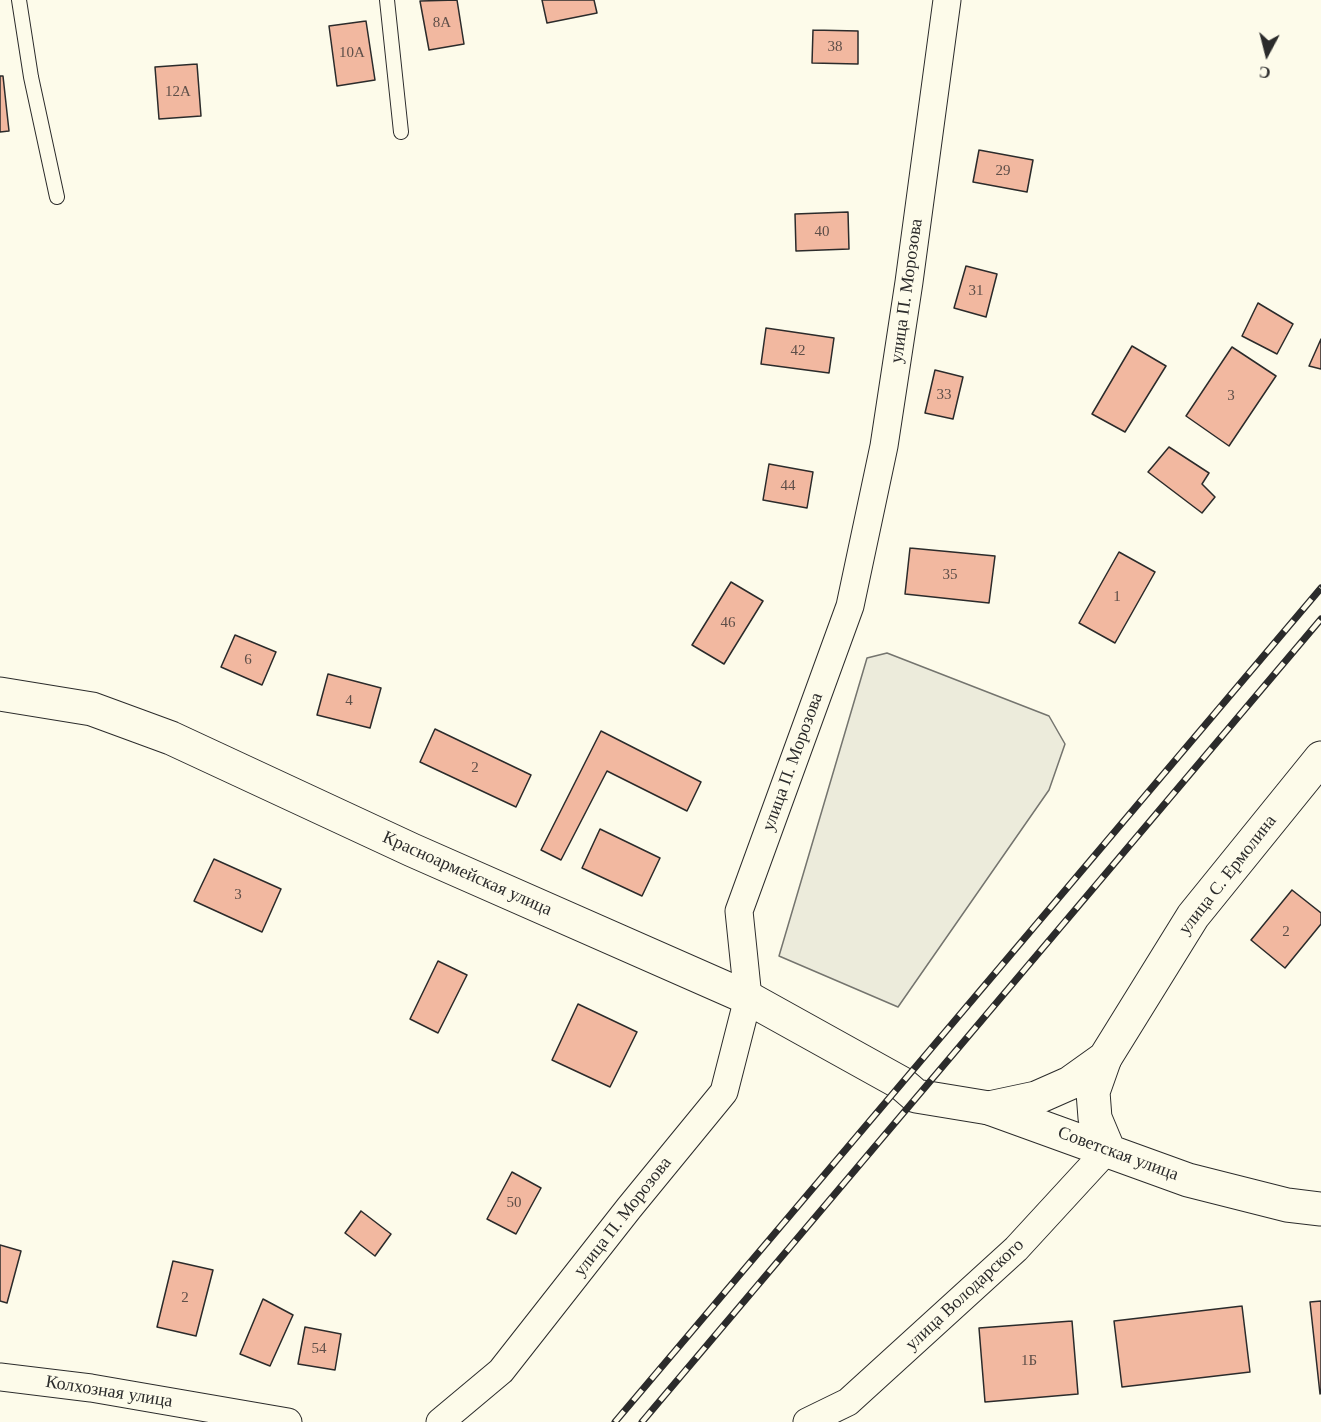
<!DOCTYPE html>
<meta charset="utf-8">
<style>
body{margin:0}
#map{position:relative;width:1321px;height:1422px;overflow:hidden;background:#fdfbea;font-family:"Times New Roman",serif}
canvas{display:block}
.north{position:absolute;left:1237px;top:24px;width:60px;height:60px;-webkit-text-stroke:4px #fdfbea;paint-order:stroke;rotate:187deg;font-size:16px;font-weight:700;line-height:24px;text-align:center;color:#2b2b2b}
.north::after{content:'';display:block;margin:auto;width:21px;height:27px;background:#2b2b2b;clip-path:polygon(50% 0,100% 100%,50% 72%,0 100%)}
</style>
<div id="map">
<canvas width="1321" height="1422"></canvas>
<div class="north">С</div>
</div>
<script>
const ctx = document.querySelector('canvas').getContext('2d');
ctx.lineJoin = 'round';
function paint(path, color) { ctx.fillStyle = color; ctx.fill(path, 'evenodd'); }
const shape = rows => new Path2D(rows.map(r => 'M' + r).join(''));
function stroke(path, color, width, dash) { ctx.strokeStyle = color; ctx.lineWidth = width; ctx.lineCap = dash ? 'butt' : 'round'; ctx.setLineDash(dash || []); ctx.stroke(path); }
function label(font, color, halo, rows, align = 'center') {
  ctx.font = font + ' "Times New Roman",serif'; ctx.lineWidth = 4.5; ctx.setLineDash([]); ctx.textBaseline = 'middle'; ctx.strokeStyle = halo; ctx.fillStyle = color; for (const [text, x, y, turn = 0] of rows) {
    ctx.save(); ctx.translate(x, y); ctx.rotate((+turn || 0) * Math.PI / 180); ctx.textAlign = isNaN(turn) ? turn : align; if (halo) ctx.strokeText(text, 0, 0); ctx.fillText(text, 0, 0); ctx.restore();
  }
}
const green = shape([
 [887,653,1049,716,1065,744,1049,790,898,1007,779,956,867,658,887,653]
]);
paint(green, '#ecebdb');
stroke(green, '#74746e', 1.5);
const building = shape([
 [457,0,464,44,429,50,420,1,457,0],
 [542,0,594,0,597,13,547,23,542,0],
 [366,21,375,80,337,86,329,26,366,21],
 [813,30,858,31,858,64,812,63,813,30],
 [197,64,201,116,159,119,155,67,197,64],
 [0,76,3,76,9,131,0,132,0,76],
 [979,150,1033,160,1027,192,973,182,979,150],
 [848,212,849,249,796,251,795,214,848,212],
 [966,266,997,274,986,317,954,308,966,266],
 [1258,303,1293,324,1277,354,1242,336,1258,303],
 [766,328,834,338,829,373,761,364,766,328],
 [1321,339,1321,369,1309,366,1321,339],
 [1132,346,1166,366,1125,432,1092,414,1132,346],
 [1232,347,1276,376,1229,446,1186,416,1232,347],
 [935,370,963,377,953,419,925,413,935,370],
 [1169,447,1209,473,1202,484,1215,497,1202,513,1148,472,1169,447],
 [769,464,813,472,807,508,763,500,769,464],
 [910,548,995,556,989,603,905,594,910,548],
 [1119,552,1155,572,1115,643,1079,623,1119,552],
 [731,582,763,601,724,664,692,645,731,582],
 [235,635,276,652,262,685,221,667,235,635],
 [328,674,381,688,370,728,317,715,328,674],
 [435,729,531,775,516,807,420,762,435,729],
 [601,731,701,782,687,811,607,771,561,860,541,850,601,731],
 [600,829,660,858,642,896,582,868,600,829],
 [214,859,281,889,262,932,194,901,214,859],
 [1292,890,1321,913,1321,924,1285,968,1251,940,1292,890],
 [438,961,467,975,438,1033,410,1019,438,961],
 [578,1004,637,1032,610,1087,552,1060,578,1004],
 [512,1172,541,1188,516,1234,487,1219,512,1172],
 [361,1211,391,1234,375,1256,345,1233,361,1211],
 [0,1245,21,1251,7,1303,0,1301,0,1245],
 [173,1261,213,1270,196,1336,157,1327,173,1261],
 [263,1299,293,1315,270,1366,240,1354,263,1299],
 [1321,1301,1321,1393,1320,1394,1310,1302,1321,1301],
 [1242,1306,1250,1372,1122,1387,1114,1321,1242,1306],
 [1072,1321,1078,1394,985,1402,979,1328,1072,1321],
 [305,1327,341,1334,335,1370,298,1364,305,1327]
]);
paint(building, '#f2b8a0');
stroke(building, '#2b2b2b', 1.5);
const service = shape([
 [19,0,31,77,57,197],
 [387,0,401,132]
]);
const minor = shape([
 [0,1377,91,1388,288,1422],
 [440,1422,501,1371,629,1208,724,1092,748,998,739,911,850,606,884,446,909,282,947,0],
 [807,1422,848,1402,1016,1249,1108,1149]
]);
const tertiary = shape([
 [1105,1058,1093,1092,1095,1118,1108,1149],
 [989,1108,1188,1180,1287,1205,1321,1209]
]);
const primary = shape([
 [0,694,92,709,171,738,412,850,748,998,901,1083,916,1096,989,1108,1036,1098,1070,1083,1105,1058,1193,916,1321,758]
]);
stroke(service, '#2b2b2b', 16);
stroke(minor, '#2b2b2b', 29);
stroke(tertiary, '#2b2b2b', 35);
stroke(primary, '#2b2b2b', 35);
stroke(service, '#fdfbea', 14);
stroke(minor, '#fdfbea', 27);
stroke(tertiary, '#fdfbea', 33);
stroke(primary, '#fdfbea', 33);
const rail = shape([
 [615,1422,1321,588],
 [642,1422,1321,619]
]);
stroke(rail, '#2b2b2b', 7);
stroke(rail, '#fdfbea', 4.5, [14]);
label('15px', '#5d4e48', null, [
 ["8А",442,23],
 ["38",835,47],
 ["10А",352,53],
 ["12А",178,92],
 ["29",1003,171],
 ["40",822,232],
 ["31",976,291],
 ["42",798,351],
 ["33",944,395],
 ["3",1231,396],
 ["44",788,486],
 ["35",950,575],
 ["1",1117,597],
 ["46",728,623],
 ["6",248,660],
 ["4",349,701],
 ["2",475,768],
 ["3",238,895],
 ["2",1286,932],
 ["50",514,1203],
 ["2",185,1298],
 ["54",319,1349],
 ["1Б",1029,1361]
]);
label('18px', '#2b2b2b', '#fdfbea', [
 ["улица П. Морозова",907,291,-82],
 ["улица П. Морозова",793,762,-70],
 ["Красноармейская улица",467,874,24],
 ["улица С. Ермолина",1228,875,-52],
 ["Советская улица",1118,1154,20],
 ["улица П. Морозова",623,1217,-52],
 ["улица Володарского",965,1295,-43],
 ["Колхозная улица",109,1392,9]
]);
</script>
